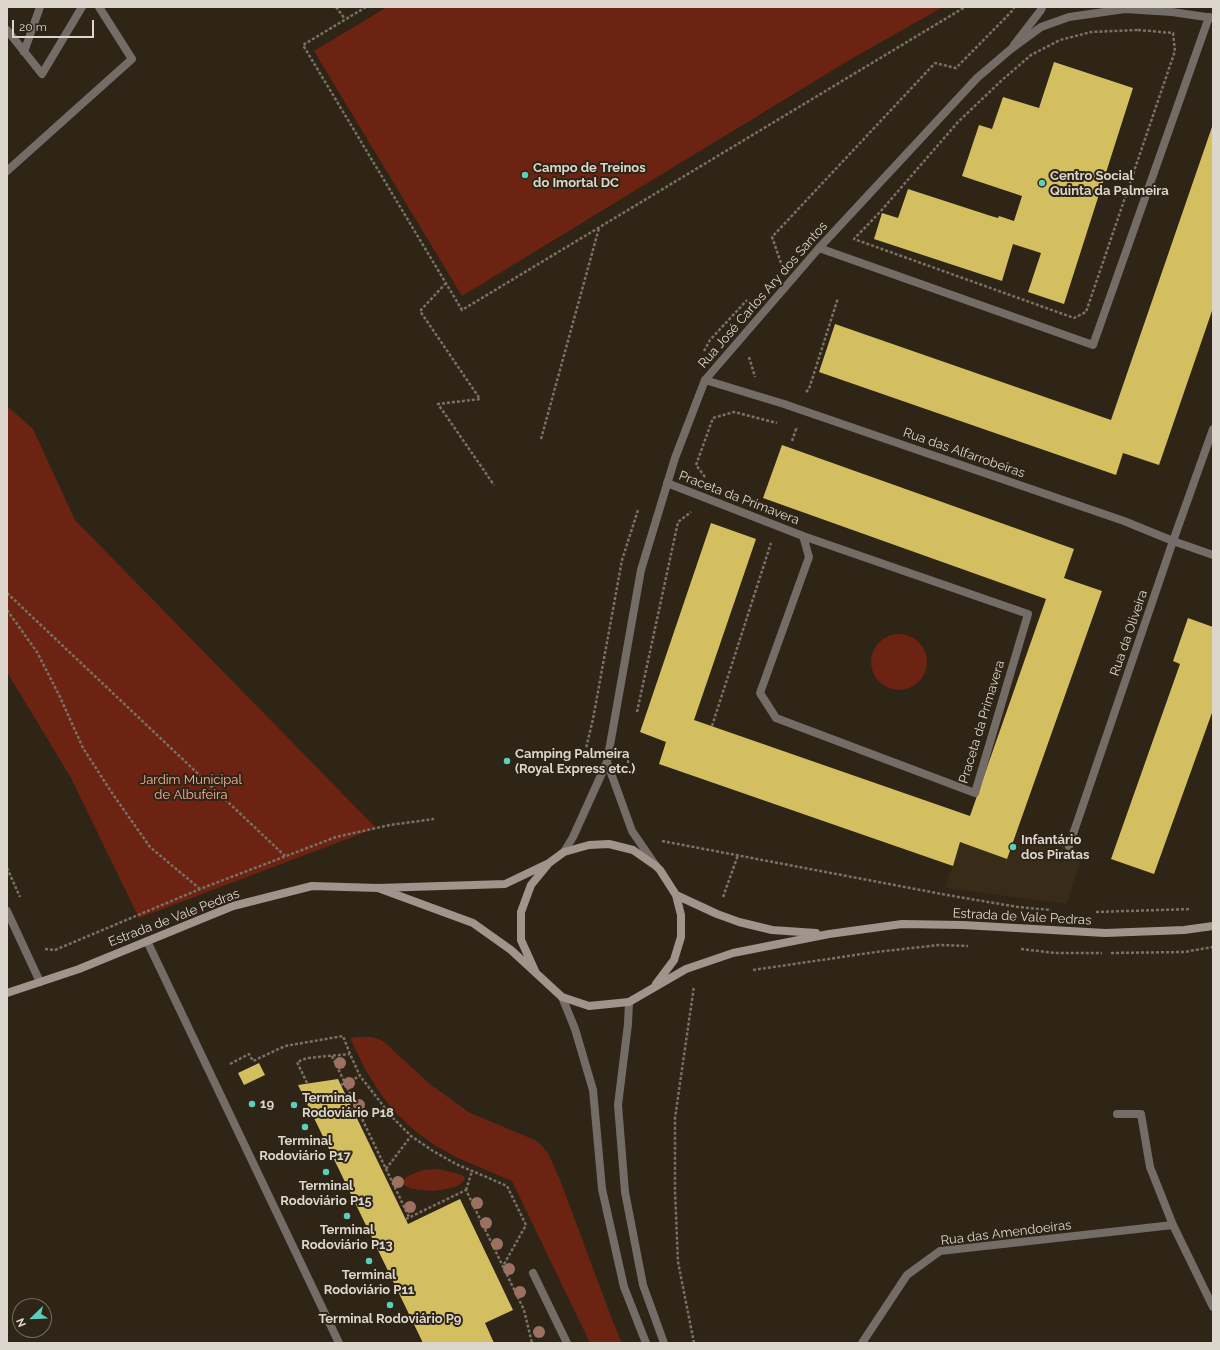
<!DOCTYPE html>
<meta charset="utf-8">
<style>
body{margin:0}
#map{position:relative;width:1220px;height:1350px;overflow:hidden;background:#2e2517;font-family:Raleway,sans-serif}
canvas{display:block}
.frame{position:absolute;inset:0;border:8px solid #dcd6cd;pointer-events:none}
.north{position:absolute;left:12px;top:1298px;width:40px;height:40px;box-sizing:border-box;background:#2e2517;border:1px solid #746c60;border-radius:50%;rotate:247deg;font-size:11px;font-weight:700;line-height:16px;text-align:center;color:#dcd6cd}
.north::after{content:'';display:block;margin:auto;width:14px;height:18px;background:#5bcebc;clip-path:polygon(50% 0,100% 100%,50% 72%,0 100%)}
.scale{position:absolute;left:12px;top:20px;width:82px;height:18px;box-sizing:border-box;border:2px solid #dcd6cd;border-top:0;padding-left:5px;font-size:12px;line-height:14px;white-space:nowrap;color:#dcd6cd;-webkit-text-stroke:3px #2e2517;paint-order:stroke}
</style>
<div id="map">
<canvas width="1220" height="1350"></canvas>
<div class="frame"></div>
<div class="north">N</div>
<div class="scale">20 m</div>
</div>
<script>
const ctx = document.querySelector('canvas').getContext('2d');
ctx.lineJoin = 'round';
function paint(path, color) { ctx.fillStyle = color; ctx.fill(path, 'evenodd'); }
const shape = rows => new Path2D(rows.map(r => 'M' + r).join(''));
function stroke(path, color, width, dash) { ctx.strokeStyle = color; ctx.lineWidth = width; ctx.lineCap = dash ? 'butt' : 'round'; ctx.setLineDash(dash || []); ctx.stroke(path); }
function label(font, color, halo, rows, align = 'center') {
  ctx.font = font + ' Raleway,sans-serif'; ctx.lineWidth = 4; ctx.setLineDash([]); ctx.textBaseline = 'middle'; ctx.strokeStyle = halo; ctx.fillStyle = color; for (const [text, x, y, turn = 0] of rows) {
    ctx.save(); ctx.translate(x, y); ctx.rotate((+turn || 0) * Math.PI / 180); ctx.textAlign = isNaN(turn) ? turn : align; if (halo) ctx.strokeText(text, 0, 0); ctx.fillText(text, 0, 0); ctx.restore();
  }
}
paint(shape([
 [982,782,1028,799,1017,831,1083,852,1067,904,945,888]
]), '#382b18');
paint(shape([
 [387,7,943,7,851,59,462,296,314,51],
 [7,406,33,429,75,520,376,828,139,918,71,778,7,672],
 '871 662a28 28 0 1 1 56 0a28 28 0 1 1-56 0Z',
 [358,1037,372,1037,383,1041,431,1085,470,1113,535,1140,542,1146,549,1155,560,1180,613,1322,622,1343,590,1343,512,1181,458,1158,436,1146,415,1131,396,1113,382,1096,365,1069,350,1038],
 [438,1169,459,1174,464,1176,465,1179,459,1185,452,1188,434,1191,412,1189,404,1185,402,1183,406,1177,415,1173,424,1170]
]), '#6d2311');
paint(shape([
 [1054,62,1133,88,1064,304,1028,292,1041,253,1013,244,1002,281,874,239,882,213,898,218,908,189,991,216,998,218,999,216,1014,221,1022,196,962,176,979,125,992,129,1003,97,1039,108],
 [1213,124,1213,308,1159,465,1123,453,1116,475,819,372,835,324,1111,420],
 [782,445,1074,549,1064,578,1102,591,1007,859,960,842,953,866,659,764,666,742,640,732,711,523,756,539,694,720,970,816,1046,599,763,498],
 [1188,618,1213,627,1213,710,1154,874,1111,859,1180,664,1173,661],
 [259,1063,265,1075,244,1085,238,1073],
 [338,1079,408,1224,460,1199,513,1310,485,1323,494,1343,423,1343,298,1085]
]), '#d4bf60');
stroke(shape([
 [336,7,345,19],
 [366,7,303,45,462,310,965,7],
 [1138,30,1173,33,1175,51,1086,312,1074,318,854,239,880,212,958,122,1001,81,1031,55,1060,40,1091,32,1138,30],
 [781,263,772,237,935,63,956,68,1013,10,1014,7],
 [446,283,420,311,480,399,438,404,494,485],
 [704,351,710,340,747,300],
 [749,357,755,377],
 [806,392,809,389,838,298],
 [541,439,599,228],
 [792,441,796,429,795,429],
 [705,477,696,465,713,418,734,412,777,423],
 [7,593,285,856],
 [7,610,37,652,60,697,83,748,112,793,150,847,200,889],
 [637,712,678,522,691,512],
 [712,726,771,543],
 [584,757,593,719,622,560,638,510],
 [628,763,629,752],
 [662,841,947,895,1018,907,1051,910],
 [7,868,20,897],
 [723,897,738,855],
 [1096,912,1191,909],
 [45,949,55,950,200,889,336,837,390,825,434,819],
 [1021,949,1055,953,1102,953],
 [1111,953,1184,952,1213,947],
 [753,970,876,952,939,945,968,946],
 [332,1056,409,1217],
 [230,1064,249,1054,253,1061,285,1046,343,1036,350,1054,360,1076,392,1117,411,1136,433,1151,456,1164,507,1186,526,1225,503,1266],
 [307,1083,297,1062,307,1058,350,1054],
 [341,1085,360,1076],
 [386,1169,411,1136],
 [466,1190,472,1171],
 [406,1219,466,1190,524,1310,532,1343],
 [694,1343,678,1262,675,1191,675,1118,694,986]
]), '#787165', 2.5, [3, 2]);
stroke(shape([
 [7,30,42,74,82,7],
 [24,52,40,7],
 [7,171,132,59,99,7],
 [147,941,339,1343],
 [533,1273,567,1343]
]), '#746c67', 8);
stroke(shape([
 [1014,45,1041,10,1042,7],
 [819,248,1093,345,1209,17],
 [705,380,784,404,1124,521,1173,541,1213,555],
 [667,483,803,536,809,557,760,693,776,718,975,793,1028,614,803,536],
 [1069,846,1173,541,1213,429],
 [7,911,40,982],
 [1117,1114,1141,1114,1150,1167,1173,1225,1213,1307],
 [862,1343,907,1275,940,1251,1173,1225]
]), '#746c67', 8);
stroke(shape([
 [607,762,632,831,656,866],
 [564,852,573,837,607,762,641,570,675,458,705,380,819,248,977,78,1011,49,1041,27,1069,17,1125,9,1172,12,1213,18],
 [562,997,575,1029,593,1090,602,1189,624,1287,646,1343],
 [629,1002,628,1024,618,1105,625,1192,643,1285,664,1343]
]), '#746c67', 8);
stroke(shape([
 [378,888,473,923,511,950,562,997,589,1006,629,1002,686,969,733,953,829,934,902,924,963,925,1105,933,1184,930,1213,926],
 [676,895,717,914,739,922,772,930,816,933],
 [535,971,521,940,521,912,531,885,549,863,564,852,589,845,609,844,633,850,656,866,660,870,676,895,681,915,681,937,674,960,656,984],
 [7,993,79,969,233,906,312,886,378,888,505,884,549,863]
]), '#a0948c', 8);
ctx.fillStyle = '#9d7161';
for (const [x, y] of [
 [340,1063],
 [349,1083],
 [359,1105],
 [398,1182],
 [477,1203],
 [410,1207],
 [486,1223],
 [497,1244],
 [509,1269],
 [520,1292],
 [539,1332]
]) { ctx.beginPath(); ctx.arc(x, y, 6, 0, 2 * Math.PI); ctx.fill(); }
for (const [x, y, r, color] of [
 [525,175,4,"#5bcebc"],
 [1042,183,4,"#5bcebc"],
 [507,761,4,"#5bcebc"],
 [1013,847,4,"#5bcebc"],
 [252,1104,4,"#5bcebc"],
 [294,1105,4,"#5bcebc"],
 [305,1127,4,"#5bcebc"],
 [326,1172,4,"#5bcebc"],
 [347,1216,4,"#5bcebc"],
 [369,1261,4,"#5bcebc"],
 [390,1305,4,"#5bcebc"]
]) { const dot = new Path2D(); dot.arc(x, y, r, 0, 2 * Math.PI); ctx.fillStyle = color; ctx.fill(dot); stroke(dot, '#2e2517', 1.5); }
label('bold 13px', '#dcd6cd', '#2e2517', [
 ["Campo de Treinos",533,168],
 ["do Imortal DC",533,183],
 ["Centro Social",1050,176],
 ["Quinta da Palmeira",1050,191],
 ["Camping Palmeira",515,754],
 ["(Royal Express etc.)",515,769],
 ["Infantário",1021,840],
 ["dos Piratas",1021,855],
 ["Terminal",302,1098],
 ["Rodoviário P18",302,1113],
 ["19",260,1104],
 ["Terminal",305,1141,"center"],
 ["Rodoviário P17",305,1156,"center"],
 ["Terminal",326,1186,"center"],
 ["Rodoviário P15",326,1201,"center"],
 ["Terminal",347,1230,"center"],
 ["Rodoviário P13",347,1245,"center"],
 ["Terminal",369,1275,"center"],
 ["Rodoviário P11",369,1290,"center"],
 ["Terminal Rodoviário P9",390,1319,"center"]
], 'left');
label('13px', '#dcd6cd', '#2e2517', [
 ["Rua José Carlos Ary dos Santos",763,295,-49],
 ["Rua das Alfarrobeiras",964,453,19],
 ["Praceta da Primavera",739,498,21],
 ["Rua da Oliveira",1129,633,-71],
 ["Praceta da Primavera",982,722,-73],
 ["Estrada de Vale Pedras",1022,917,3],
 ["Estrada de Vale Pedras",174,918,-21],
 ["Rua das Amendoeiras",1006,1233,-7]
]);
label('13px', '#f8b09e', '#2e2517', [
 ["Jardim Municipal",191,780],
 ["de Albufeira",191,795]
]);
</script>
